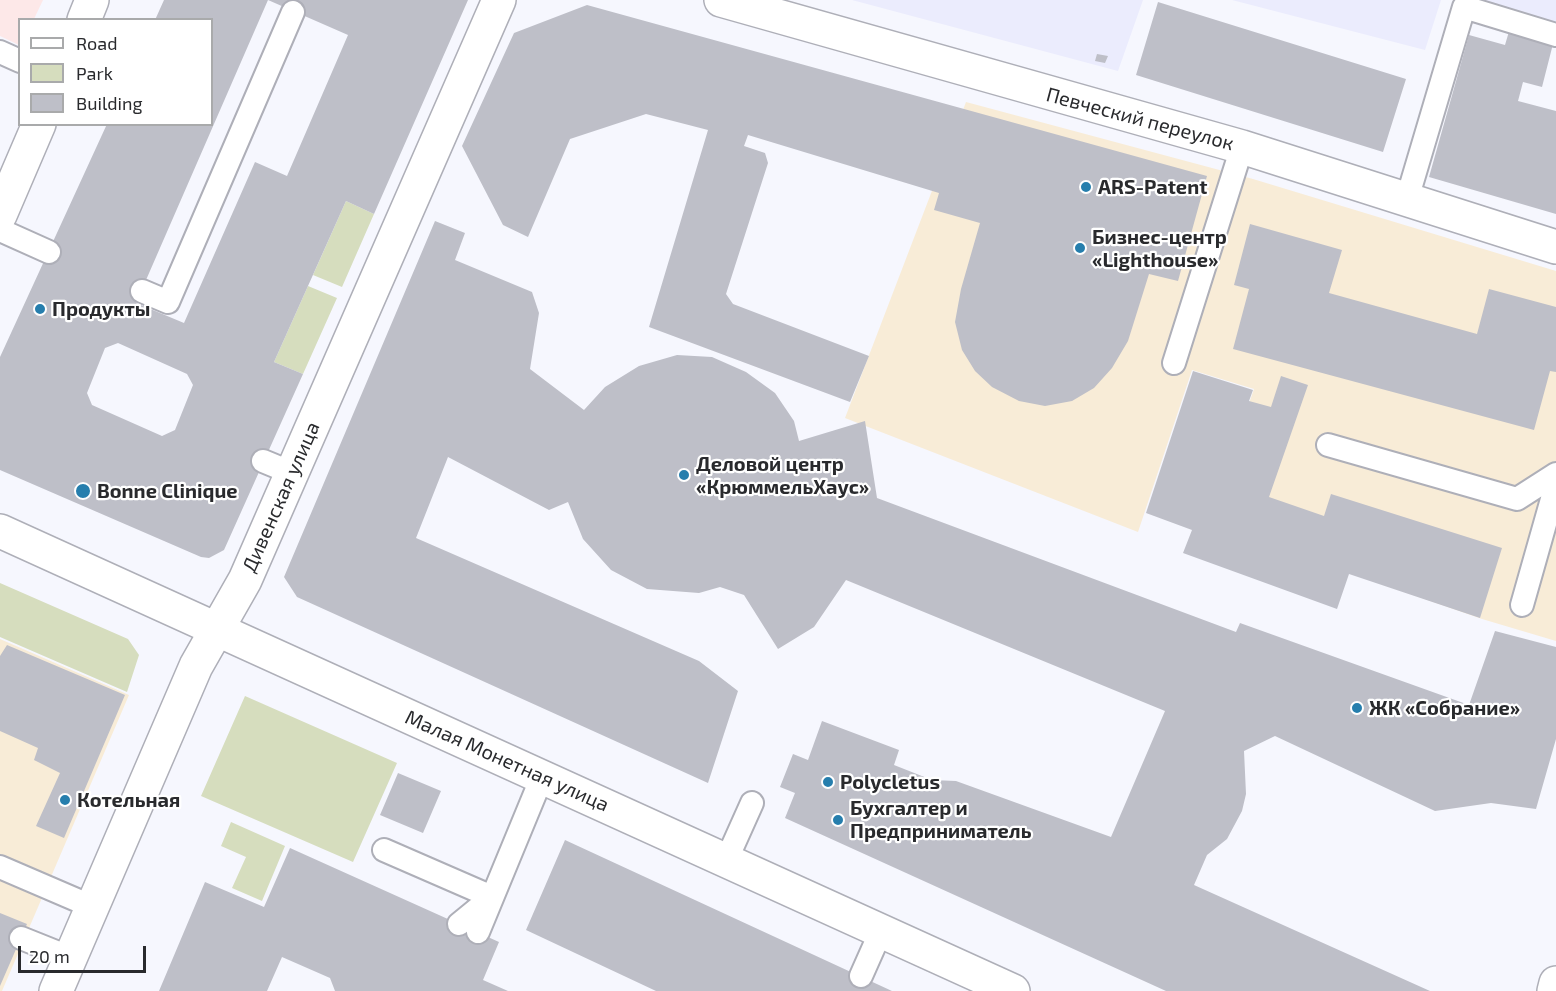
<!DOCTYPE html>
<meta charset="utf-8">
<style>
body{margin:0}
#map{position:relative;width:1556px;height:991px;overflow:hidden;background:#f6f7fe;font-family:"Exo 2",sans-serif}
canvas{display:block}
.legend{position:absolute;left:18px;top:18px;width:195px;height:108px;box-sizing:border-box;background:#fff;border:2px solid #a9aaab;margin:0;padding:8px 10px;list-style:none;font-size:18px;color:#292a2d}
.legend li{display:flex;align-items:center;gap:12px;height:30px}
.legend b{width:30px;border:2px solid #a9aaab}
.scale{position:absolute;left:18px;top:946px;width:128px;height:27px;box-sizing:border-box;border:3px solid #292a2d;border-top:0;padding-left:8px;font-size:18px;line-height:21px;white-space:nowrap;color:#292a2d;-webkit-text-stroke:4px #fff;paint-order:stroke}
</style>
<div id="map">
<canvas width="1556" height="991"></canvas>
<ul class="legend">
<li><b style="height:8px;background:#fff"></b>Road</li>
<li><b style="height:16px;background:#d6ddbe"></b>Park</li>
<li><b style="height:16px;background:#bebfc8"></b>Building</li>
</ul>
<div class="scale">20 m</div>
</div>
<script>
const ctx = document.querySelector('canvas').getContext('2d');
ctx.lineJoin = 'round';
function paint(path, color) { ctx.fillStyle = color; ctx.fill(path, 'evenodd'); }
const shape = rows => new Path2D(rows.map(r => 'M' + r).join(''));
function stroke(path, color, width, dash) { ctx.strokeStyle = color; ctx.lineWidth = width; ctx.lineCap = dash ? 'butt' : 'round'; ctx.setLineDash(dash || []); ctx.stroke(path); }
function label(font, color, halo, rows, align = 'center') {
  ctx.font = font + ' "Exo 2",sans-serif'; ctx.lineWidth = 4.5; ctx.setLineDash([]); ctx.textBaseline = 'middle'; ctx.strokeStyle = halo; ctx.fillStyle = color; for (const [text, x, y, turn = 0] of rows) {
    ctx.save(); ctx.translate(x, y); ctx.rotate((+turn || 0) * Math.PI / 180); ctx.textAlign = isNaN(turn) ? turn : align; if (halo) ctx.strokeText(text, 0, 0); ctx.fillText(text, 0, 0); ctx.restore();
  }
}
paint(shape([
 [966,102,1253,179,1556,271,1556,641,1482,619,1207,523,1254,389,1192,370,1138,532,845,418],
 [0,639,129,695,2,991,0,991]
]), '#f8ecd7');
paint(shape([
 [852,0,1143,0,1118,71],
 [1232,0,1441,0,1425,50],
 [1474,0,1556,0,1556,26]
]), '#ebecfd');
paint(shape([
 [0,0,43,0,34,19,20,20,19,45,0,36]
]), '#fde8e8');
paint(shape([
 [346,201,374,214,342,287,313,275],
 [308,286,337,298,303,374,274,362],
 [0,583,128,639,139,655,127,692,0,637],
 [245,696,397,763,353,862,201,796],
 [231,822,285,846,262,901,232,888,246,857,221,846]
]), '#d6ddbe');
paint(shape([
 [164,0,468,0,374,214,346,201,274,362,303,374,224,550,209,558,201,557,0,470,0,357,107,124,212,124,212,20,155,20],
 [268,0,348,35,287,176,255,162,184,323,136,303],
 [118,343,187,374,193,385,175,430,162,436,92,405,87,393,105,348],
 [1158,2,1406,79,1383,152,1136,75],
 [587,5,1207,176,1178,281,1149,274,1128,341,1112,368,1094,388,1072,401,1045,406,1019,401,992,387,975,371,962,350,955,322,961,289,980,223,934,210,939,193,748,135,744,146,765,153,768,163,726,294,733,304,869,356,850,402,649,327,708,130,646,114,570,139,528,237,503,225,462,146,514,33],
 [1510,28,1554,40,1542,87,1523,82,1518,101,1556,111,1556,214,1429,177,1469,35,1505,45],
 [1097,54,1108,56,1105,63,1095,61],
 [435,221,465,233,455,260,532,292,539,313,530,369,584,410,605,387,639,366,677,355,712,357,746,372,775,393,794,421,799,441,865,421,877,498,1236,632,1240,623,1469,705,1495,631,1556,647,1556,739,1536,809,1491,803,1435,811,1275,736,1244,751,1246,794,1242,811,1227,839,1207,855,1194,885,1430,991,1166,991,785,818,795,793,780,787,793,754,808,760,822,721,899,750,894,765,932,780,956,781,1111,837,1165,711,846,580,814,627,778,649,744,595,720,587,699,593,647,589,611,570,583,539,568,502,549,510,448,457,416,538,699,661,738,691,708,783,297,597,284,577],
 [1250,224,1342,250,1329,293,1477,334,1489,289,1556,307,1556,372,1550,371,1534,430,1233,349,1249,289,1234,285],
 [1193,371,1253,390,1249,401,1271,407,1281,376,1308,385,1269,497,1324,516,1331,494,1502,548,1480,618,1349,574,1337,609,1183,553,1192,530,1146,513],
 [7,645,125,695,64,838,36,826,60,773,34,760,38,748,0,731,0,656],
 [398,773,441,791,423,833,380,815],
 [565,840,892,991,656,991,526,930],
 [290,848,499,942,483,980,508,991,335,991,330,978,282,957,267,991,159,991,205,882,264,907],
 [0,913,27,924,0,986]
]), '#bebfc8');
const service = shape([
 [0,52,20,61],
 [1407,199,1464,7,1556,35],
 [0,230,49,252],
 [142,291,168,302,293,12],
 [1174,363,1242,147],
 [1328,445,1517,499,1556,474],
 [263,461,292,473],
 [1522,605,1556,485],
 [384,850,492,897,459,924],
 [726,861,752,803],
 [0,867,93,907],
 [478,932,542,777],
 [21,938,71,958],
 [861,976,881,931]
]);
const minor = shape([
 [721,0,1242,147,1556,247],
 [0,531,1013,991],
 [56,991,196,666,245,580,499,0],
 [1554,991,1556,983]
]);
const tertiary = shape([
 [84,20,92,0],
 [0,215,39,124]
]);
stroke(service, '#aeafb8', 26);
stroke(minor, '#aeafb8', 36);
stroke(tertiary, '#aeafb8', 36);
stroke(service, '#fff', 22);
stroke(minor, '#fff', 33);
stroke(tertiary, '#fff', 33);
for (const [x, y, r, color] of [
 [1086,187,6,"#267ead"],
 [1080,248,6,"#267ead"],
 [40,309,6,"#267ead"],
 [684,475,6,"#267ead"],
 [83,491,8,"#267ead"],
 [1357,708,6,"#267ead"],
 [828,782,6,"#267ead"],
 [65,800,6,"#267ead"],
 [838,820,6,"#267ead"]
]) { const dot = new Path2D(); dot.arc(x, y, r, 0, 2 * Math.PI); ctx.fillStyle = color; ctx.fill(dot); stroke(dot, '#fff', 2); }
label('20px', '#292a2d', '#fff', [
 ["Певческий переулок",1140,119,15],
 ["Дивенская улица",281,497,-66],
 ["Малая Монетная улица",507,761,24]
]);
label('bold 20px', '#292a2d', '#fff', [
 ["ARS-Patent",1098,187],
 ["Бизнес-центр",1092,237],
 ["«Lighthouse»",1092,260],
 ["Продукты",52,309],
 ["Деловой центр",696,464],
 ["«КрюммельХаус»",696,487],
 ["Bonne Clinique",97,491],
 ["ЖК «Собрание»",1369,708],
 ["Polycletus",840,782],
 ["Котельная",77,800],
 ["Бухгалтер и",850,808],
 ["Предприниматель",850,831]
], 'left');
</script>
